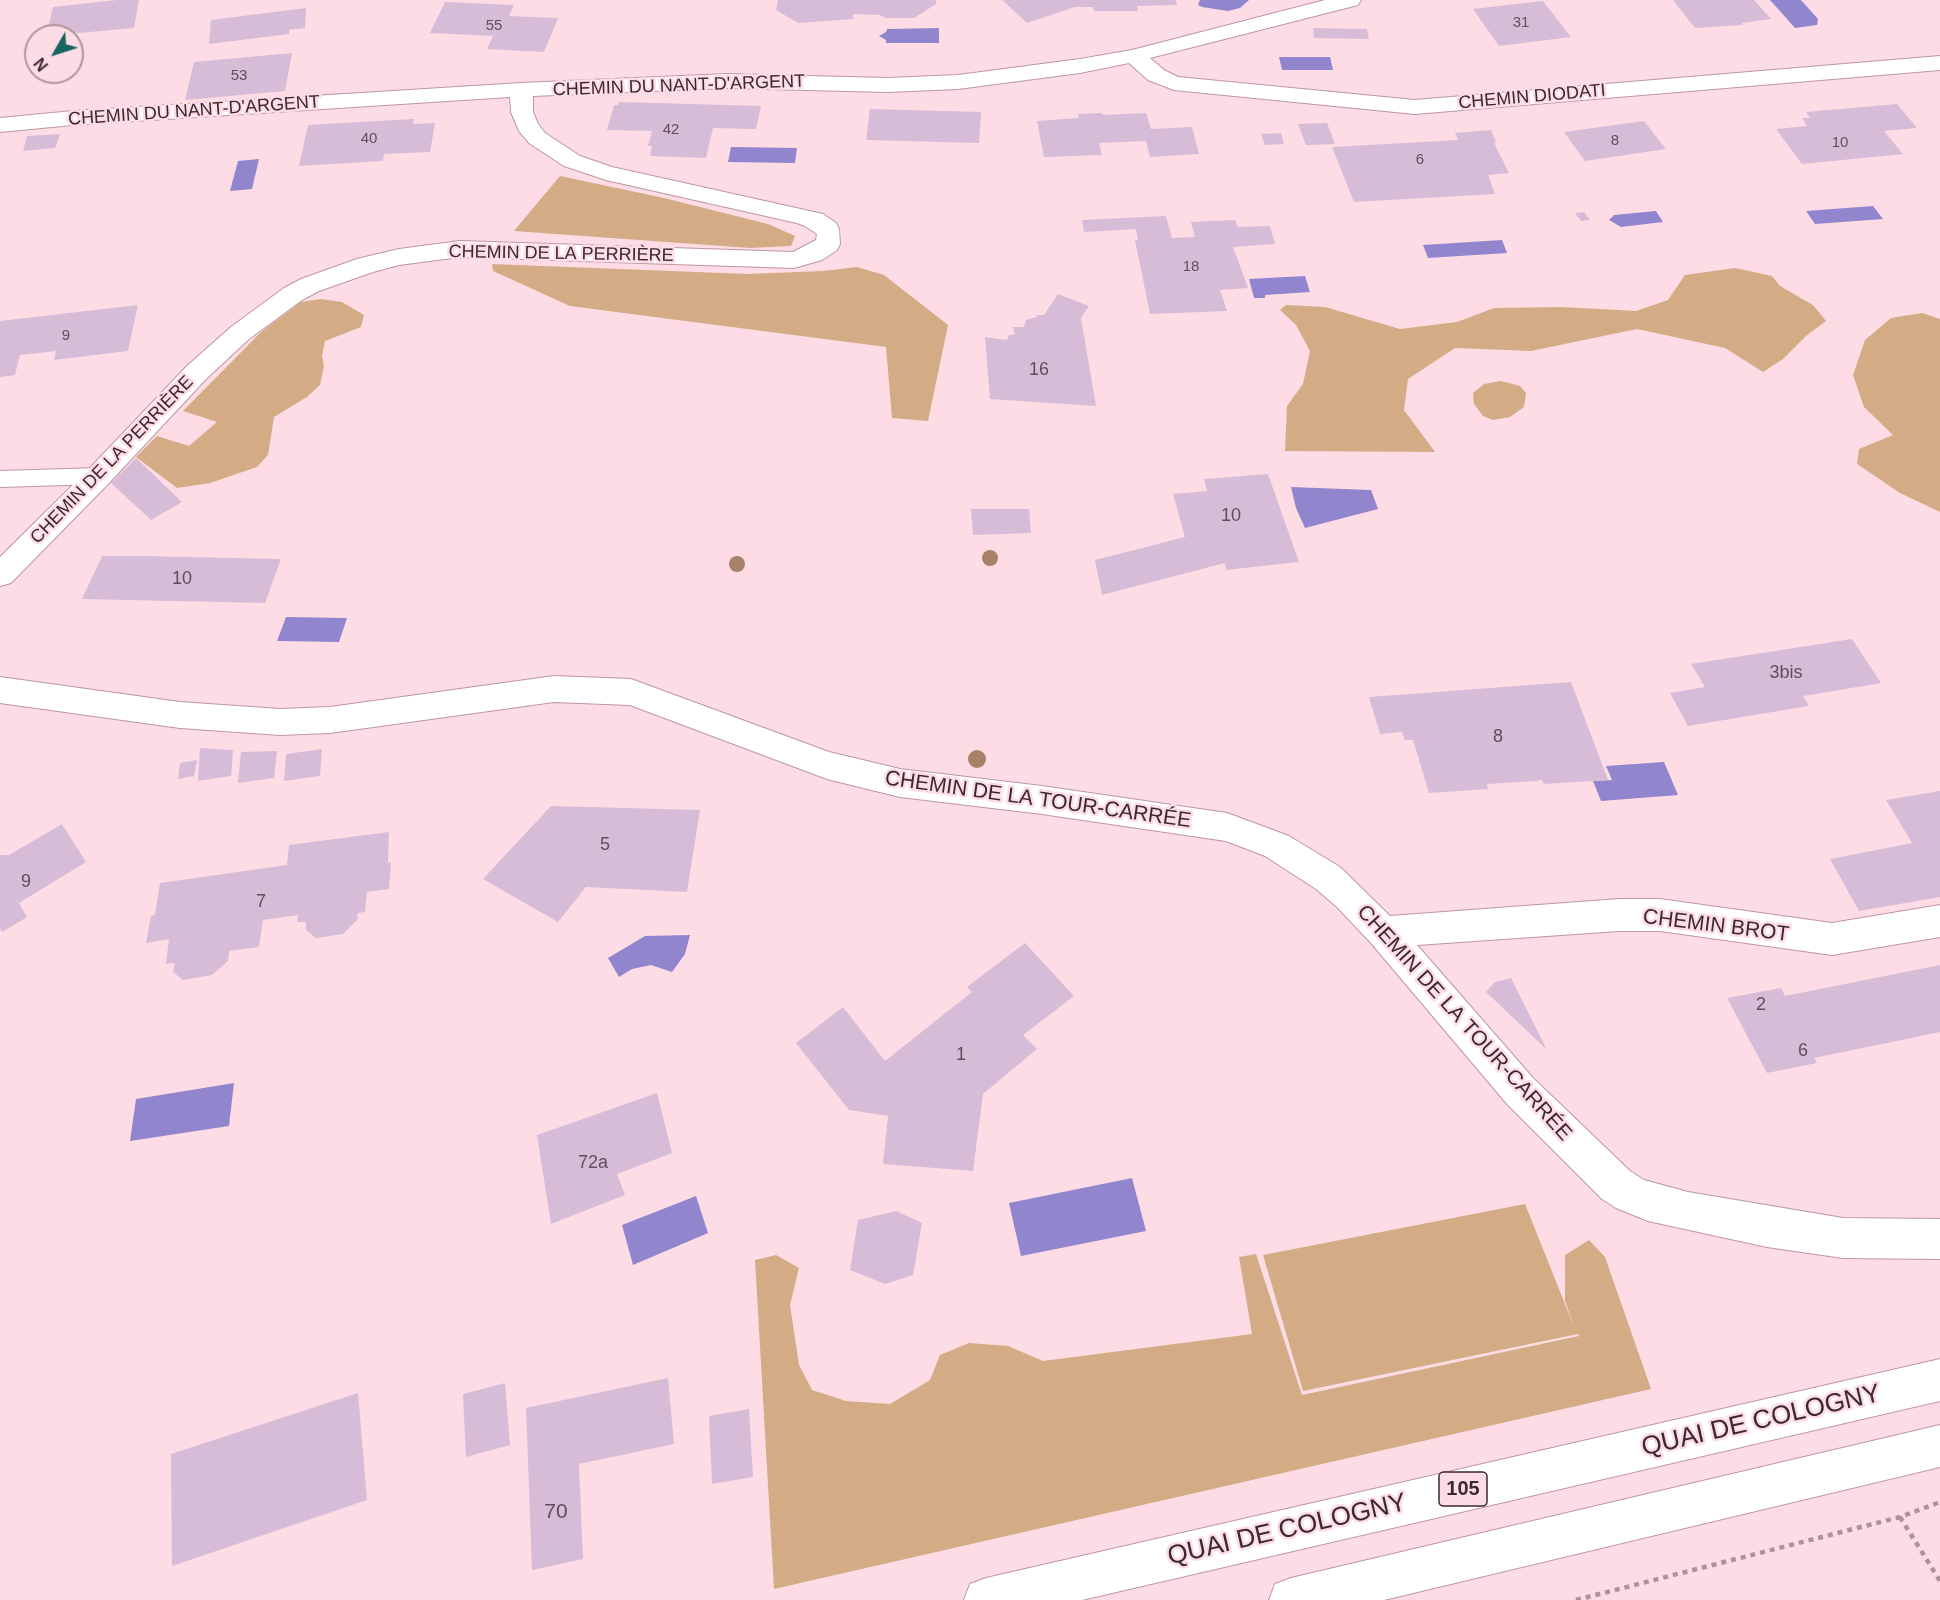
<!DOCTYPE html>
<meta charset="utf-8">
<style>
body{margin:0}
#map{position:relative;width:1940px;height:1600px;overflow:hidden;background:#fedce5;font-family:Arial,sans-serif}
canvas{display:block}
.north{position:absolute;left:24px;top:24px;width:60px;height:60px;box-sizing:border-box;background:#fedce5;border:2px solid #b0959c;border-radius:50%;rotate:231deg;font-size:16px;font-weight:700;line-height:24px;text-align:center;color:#3a2a2f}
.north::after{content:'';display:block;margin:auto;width:21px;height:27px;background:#18655f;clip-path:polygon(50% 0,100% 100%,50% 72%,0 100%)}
</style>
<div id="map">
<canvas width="1940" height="1600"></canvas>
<div class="north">N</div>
</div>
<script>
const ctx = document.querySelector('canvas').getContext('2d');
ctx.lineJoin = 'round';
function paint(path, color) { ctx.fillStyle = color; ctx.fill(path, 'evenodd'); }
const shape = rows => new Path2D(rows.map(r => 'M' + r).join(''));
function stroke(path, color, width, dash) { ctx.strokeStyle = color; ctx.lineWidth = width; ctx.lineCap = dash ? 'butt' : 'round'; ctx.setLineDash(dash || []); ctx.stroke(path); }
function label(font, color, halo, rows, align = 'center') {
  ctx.font = font + ' Arial,sans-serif'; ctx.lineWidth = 5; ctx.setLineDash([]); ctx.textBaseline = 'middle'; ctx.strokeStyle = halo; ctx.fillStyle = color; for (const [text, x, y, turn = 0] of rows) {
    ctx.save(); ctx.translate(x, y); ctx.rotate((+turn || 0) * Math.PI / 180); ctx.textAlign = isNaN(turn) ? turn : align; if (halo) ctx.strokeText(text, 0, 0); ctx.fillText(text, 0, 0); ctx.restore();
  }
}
paint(shape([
 [560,176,664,198,768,224,795,236,791,246,750,248,514,231],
 [492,264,748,274,823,271,857,267,884,275,948,325,928,421,892,418,886,347,570,306,493,271],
 [1735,268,1772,276,1780,286,1813,305,1826,321,1806,336,1783,359,1763,372,1725,348,1637,329,1531,351,1455,348,1408,379,1404,410,1435,452,1285,451,1287,406,1303,384,1310,351,1296,325,1280,310,1286,305,1325,307,1400,329,1457,322,1494,308,1561,307,1636,311,1668,300,1685,275],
 [321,299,342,302,364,315,361,327,325,341,322,356,324,366,320,385,307,397,274,417,268,455,257,467,210,483,177,488,136,457,157,436,189,446,217,422,183,411,261,332,301,302],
 [1922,313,1940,319,1940,512,1900,493,1857,464,1859,449,1893,435,1864,407,1853,375,1865,340,1891,318],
 [1501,381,1520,386,1526,393,1524,407,1510,417,1493,420,1483,416,1474,404,1473,393,1484,384],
 [1525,1204,1575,1329,1565,1301,1565,1255,1589,1240,1605,1257,1651,1389,774,1589,755,1260,776,1255,799,1268,790,1305,799,1365,812,1390,846,1401,890,1404,930,1380,940,1355,969,1343,1008,1346,1043,1361,1252,1334,1239,1257,1256,1254,1302,1395,1579,1336,1578,1334,1303,1391,1263,1255]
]), '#d3ac85');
paint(shape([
 [1200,0,1249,0,1240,8,1228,11,1202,7,1198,5],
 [1770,0,1801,0,1818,19,1817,25,1795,28],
 [939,28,939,43,886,43,886,40,879,36,886,32,887,29],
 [1279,57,1330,57,1333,70,1282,70],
 [731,147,797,148,795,163,728,162],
 [259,159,252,189,230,191,238,161],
 [1873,206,1883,219,1815,224,1806,211],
 [1656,211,1663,222,1621,227,1609,220,1614,215],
 [1502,240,1507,253,1428,258,1423,245],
 [1305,276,1310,292,1265,295,1265,298,1254,298,1249,279],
 [1291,487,1371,490,1378,509,1305,528,1296,508],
 [286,617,347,618,339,642,277,641],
 [1664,762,1678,795,1601,801,1593,781,1612,780,1606,766],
 [690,935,685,954,672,972,651,965,632,969,619,977,608,958,645,936],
 [234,1083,229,1126,130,1141,136,1099],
 [1132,1178,1146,1231,1021,1256,1009,1203],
 [696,1196,708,1233,633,1265,622,1225]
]), '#9185ce');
paint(shape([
 [117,0,139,0,134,28,46,36,53,7],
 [778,0,936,0,936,4,914,18,885,18,880,15,853,14,853,19,798,23,776,10],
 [1002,0,1176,0,1177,5,1137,6,1138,11,1094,11,1093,7,1075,7,1027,23],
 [1673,0,1754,0,1771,19,1742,23,1743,25,1695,28],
 [1543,1,1571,37,1499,46,1473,9],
 [445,2,514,5,509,16,558,18,544,52,487,49,493,36,430,33],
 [306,8,305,28,289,30,289,34,209,44,211,20],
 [1313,28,1367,29,1369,39,1314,38],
 [292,53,285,91,185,100,194,62],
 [619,102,761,106,756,129,713,128,706,158,650,156,652,146,648,146,652,131,607,130,614,105,618,105],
 [1897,104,1917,128,1884,131,1903,154,1802,164,1776,129,1807,126,1802,118,1810,118,1806,112],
 [870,109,981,112,979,143,866,140],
 [1102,113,1103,115,1146,113,1151,129,1192,127,1199,154,1150,157,1146,141,1099,143,1102,155,1044,157,1037,121,1079,118,1078,114],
 [414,119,413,124,435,123,430,152,384,154,383,161,299,166,308,125],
 [1644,121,1666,149,1585,161,1564,132],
 [1327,123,1335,144,1306,145,1298,124],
 [1491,130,1496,142,1494,143,1509,173,1488,175,1495,194,1354,202,1332,147,1458,140,1455,133],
 [1281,133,1284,144,1265,145,1261,134],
 [60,134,55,148,23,151,27,136],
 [1584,212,1590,220,1581,221,1575,213],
 [1166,216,1172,238,1195,237,1191,222,1235,220,1238,227,1270,226,1275,244,1233,247,1248,288,1220,290,1227,311,1150,314,1135,240,1138,240,1136,229,1084,232,1082,220],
 [1058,294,1089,306,1081,318,1096,406,990,399,985,337,1007,340,1009,335,1015,334,1013,327,1024,327,1026,320,1037,317,1036,315,1044,315],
 [138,305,128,351,54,360,56,351,20,355,15,375,0,377,0,321],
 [136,458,182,502,151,520,111,483],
 [1268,474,1299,562,1226,570,1225,563,1102,595,1095,560,1185,537,1173,494,1207,491,1204,479],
 [971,509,1029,509,1031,533,973,535],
 [102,556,141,556,281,559,265,603,82,599],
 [1852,639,1881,683,1803,696,1809,706,1688,726,1670,693,1705,687,1691,664],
 [1571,682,1608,780,1544,784,1542,780,1535,781,1487,784,1488,789,1429,793,1413,740,1405,740,1402,732,1380,734,1369,697],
 [200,748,233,750,231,776,198,781],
 [322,749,320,776,284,781,286,754],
 [277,751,274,778,238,783,241,752],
 [197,760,194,776,178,779,180,763],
 [1940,791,1940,897,1859,911,1830,859,1912,843,1886,800],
 [551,806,700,810,687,892,586,887,558,922,483,879],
 [62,824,86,862,19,903,27,917,2,932,0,928,0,855,9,855],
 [389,832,388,863,391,862,389,889,367,892,365,912,358,913,357,920,343,934,316,938,306,930,306,922,297,922,298,915,263,920,259,947,229,951,228,961,212,975,183,980,173,972,175,963,166,964,169,939,146,943,151,916,155,915,160,883,287,865,289,845],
 [1025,943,1074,996,1023,1035,1037,1049,983,1094,973,1171,883,1164,888,1116,849,1110,796,1043,843,1007,885,1061,972,992,967,987],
 [1940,965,1940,1032,1814,1058,1817,1063,1767,1073,1727,998,1781,988,1785,996],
 [1511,978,1546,1048,1545,1048,1486,992,1495,982],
 [657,1093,672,1153,617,1174,625,1195,551,1224,537,1135],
 [896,1211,922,1223,913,1275,885,1284,850,1270,858,1220],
 [668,1378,674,1444,579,1464,583,1559,532,1570,526,1408],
 [505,1383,510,1445,466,1457,463,1394],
 [358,1393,367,1500,172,1566,171,1454],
 [749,1409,753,1477,712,1484,709,1416]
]), '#d7bcd8');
const lane = shape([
 [99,468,106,471,109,476,106,481,99,484,0,487,0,471,99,468]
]);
const street = shape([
 [1325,0,1361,0,1358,5,1150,58,1164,70,1178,77,1415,100,1940,56,1940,70,1415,114,1174,90,1148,80,1129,63,1080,73,958,89,888,92,726,88,533,96,533,112,538,124,545,133,580,156,612,167,823,214,836,223,839,229,840,244,837,250,822,260,794,268,460,257,399,265,373,272,319,291,302,300,249,339,205,380,109,483,11,583,0,586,0,557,89,469,187,366,231,327,284,288,301,279,357,259,399,249,460,241,793,252,816,240,817,234,805,226,797,223,606,180,564,166,529,143,519,131,511,112,510,97,73,125,0,132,0,118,73,111,521,83,726,74,888,78,958,75,1080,59,1132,50,1325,0],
 [554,676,631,679,829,752,900,769,1042,786,1227,813,1289,836,1340,867,1390,916,1619,899,1660,899,1832,923,1940,905,1940,937,1832,955,1660,931,1619,931,1417,945,1533,1078,1630,1171,1644,1180,1688,1192,1843,1218,1940,1219,1940,1259,1843,1258,1767,1247,1648,1221,1616,1208,1602,1199,1507,1104,1371,943,1337,907,1316,889,1265,856,1226,841,1042,814,900,797,827,779,630,705,554,702,330,733,280,735,180,728,0,703,0,677,180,702,280,709,330,707,554,676]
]);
const primary = shape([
 [1940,1359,1940,1401,1082,1600,964,1600,970,1584,986,1578,1940,1359],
 [1940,1425,1940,1467,1384,1600,1269,1600,1275,1584,1291,1578,1940,1425]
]);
stroke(lane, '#bd96a1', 2);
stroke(street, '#bd96a1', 2);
stroke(primary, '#bd96a1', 2);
stroke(shape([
 [1900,1517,1940,1581],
 [1576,1600,1900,1517,1940,1502]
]), '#ac9299', 4.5, [5, 5]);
paint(lane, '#fff');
paint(street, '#fff');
paint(primary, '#fff');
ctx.fillStyle = '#a78268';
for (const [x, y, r] of [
 [990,558,8],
 [737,564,8],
 [977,759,9]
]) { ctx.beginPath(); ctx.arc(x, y, r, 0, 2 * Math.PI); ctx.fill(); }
label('15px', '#614e59', null, [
 ["31",1521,23],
 ["55",494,26],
 ["53",239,76],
 ["42",671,130],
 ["40",369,139],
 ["8",1615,141],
 ["10",1840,143],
 ["6",1420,160],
 ["18",1191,267],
 ["9",66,336]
]);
label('18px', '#3a2a2f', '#fedce5', [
 ["CHEMIN DU NANT-D'ARGENT",679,86,-2],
 ["CHEMIN DIODATI",1532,97,-5],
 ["CHEMIN DU NANT-D'ARGENT",194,111,-4],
 ["CHEMIN DE LA PERRIÈRE",561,254,1],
 ["CHEMIN DE LA PERRIÈRE",112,460,-46]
]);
label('18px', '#614e59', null, [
 ["16",1039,370],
 ["10",1231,516],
 ["10",182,579],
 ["3bis",1786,673],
 ["8",1498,737],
 ["5",605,845],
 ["9",26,882],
 ["7",261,902],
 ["2",1761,1005],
 ["6",1803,1051],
 ["1",961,1055],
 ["72a",593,1163]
]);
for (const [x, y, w] of [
 [1463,1489,48]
]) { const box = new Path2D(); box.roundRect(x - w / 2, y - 17, w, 34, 4.5); ctx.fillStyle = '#fedce5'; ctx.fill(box); stroke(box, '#3a2a2f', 1.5); }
label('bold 20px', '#3a2a2f', null, [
 ["105",1463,1489]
]);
label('21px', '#3a2a2f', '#fedce5', [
 ["CHEMIN DE LA TOUR-CARRÉE",1038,800,8],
 ["CHEMIN BROT",1716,926,7],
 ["CHEMIN DE LA TOUR-CARRÉE",1464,1023,48]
]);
label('21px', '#614e59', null, [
 ["70",556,1512]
]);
label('26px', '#3a2a2f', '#fedce5', [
 ["QUAI DE COLOGNY",1761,1421,-13],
 ["QUAI DE COLOGNY",1287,1530,-13]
]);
</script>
